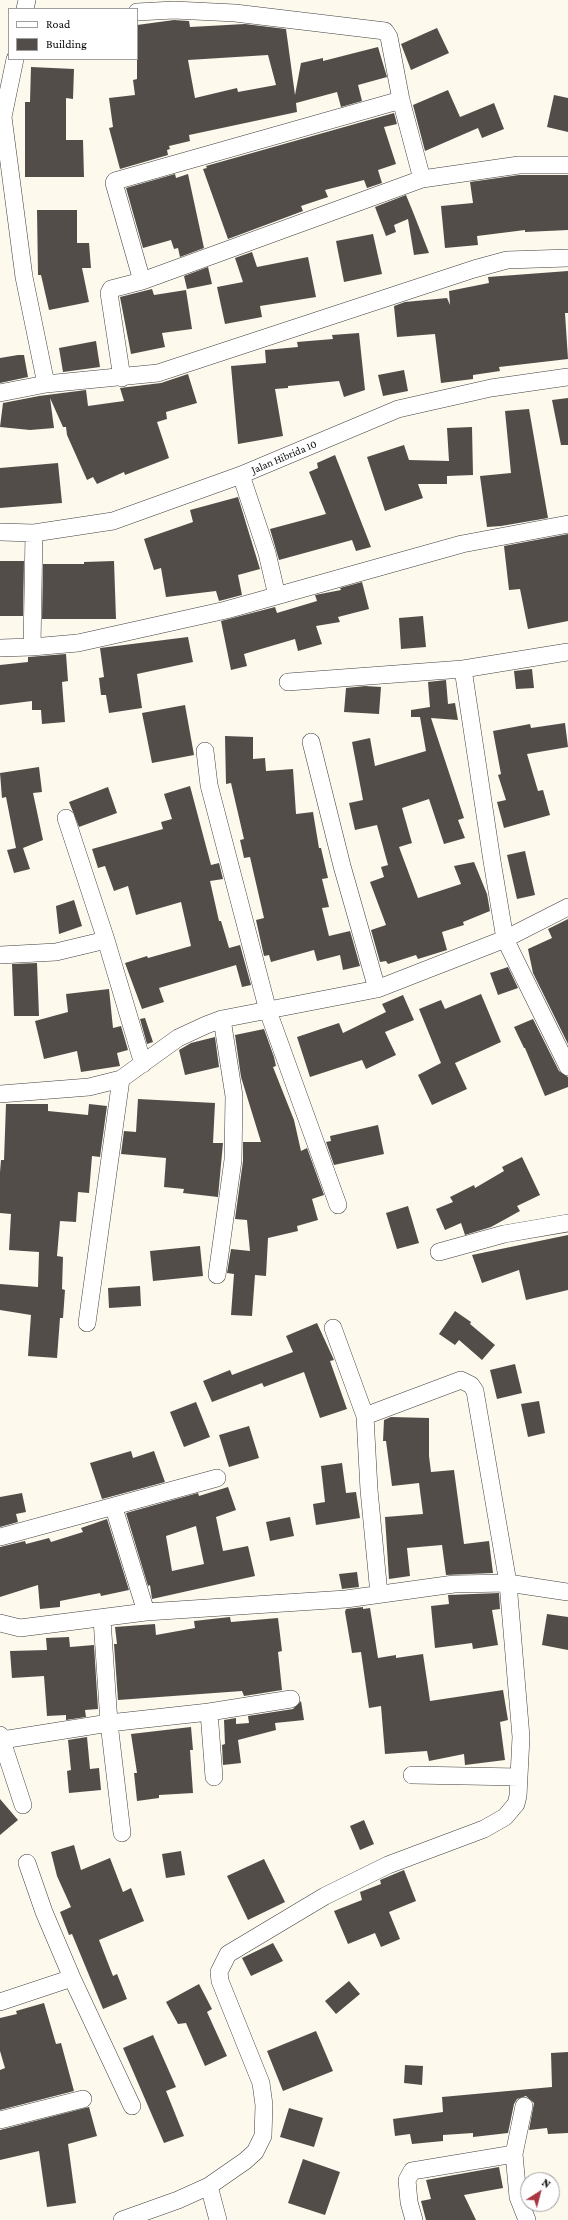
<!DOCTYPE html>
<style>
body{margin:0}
#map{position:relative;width:568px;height:2220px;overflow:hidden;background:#fdf9ed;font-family:"Crimson Pro",serif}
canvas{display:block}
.legend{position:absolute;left:8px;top:8px;width:130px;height:52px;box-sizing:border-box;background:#fff;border:1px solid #9e9e9e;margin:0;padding:5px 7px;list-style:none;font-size:12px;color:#0c0c0c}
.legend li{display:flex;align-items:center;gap:8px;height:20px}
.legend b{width:20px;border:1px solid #9e9e9e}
.north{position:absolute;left:520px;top:2172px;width:40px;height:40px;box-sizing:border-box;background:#fff;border:1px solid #9e9e9e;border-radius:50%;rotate:36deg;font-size:11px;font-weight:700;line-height:16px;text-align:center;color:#0c0c0c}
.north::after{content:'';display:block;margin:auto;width:14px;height:18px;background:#a93641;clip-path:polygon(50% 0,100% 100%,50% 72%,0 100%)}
</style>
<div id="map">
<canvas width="568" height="2220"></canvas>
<ul class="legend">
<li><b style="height:5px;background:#fff"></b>Road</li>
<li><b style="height:11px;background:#534d49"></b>Building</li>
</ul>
<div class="north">N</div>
</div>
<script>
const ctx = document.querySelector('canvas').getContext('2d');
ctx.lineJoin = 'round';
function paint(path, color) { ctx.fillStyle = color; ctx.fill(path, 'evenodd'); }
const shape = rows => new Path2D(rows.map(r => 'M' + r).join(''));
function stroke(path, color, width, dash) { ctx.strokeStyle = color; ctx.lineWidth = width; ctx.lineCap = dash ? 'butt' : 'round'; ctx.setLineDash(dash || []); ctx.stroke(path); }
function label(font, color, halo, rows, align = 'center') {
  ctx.font = font + ' "Crimson Pro",serif'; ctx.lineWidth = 4; ctx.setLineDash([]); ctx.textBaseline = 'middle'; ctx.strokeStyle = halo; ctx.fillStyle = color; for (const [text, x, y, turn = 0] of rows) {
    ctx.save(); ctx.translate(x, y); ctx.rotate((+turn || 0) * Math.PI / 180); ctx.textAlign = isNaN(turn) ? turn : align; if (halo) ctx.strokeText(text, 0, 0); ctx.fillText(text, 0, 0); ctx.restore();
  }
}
paint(shape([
 [174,20,189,21,190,27,245,24,286,29,295,95,301,63,323,58,323,61,378,47,387,77,358,85,362,101,341,107,337,92,296,103,297,112,189,135,190,141,169,146,170,149,167,150,168,155,120,169,109,128,113,127,109,98,135,95,133,80,137,79,137,25],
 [268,55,276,85,238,92,237,88,195,98,188,60],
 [437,28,449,53,411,70,401,44],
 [31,67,74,69,73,99,66,98,66,140,83,140,84,177,25,177,25,102,30,102],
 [448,90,460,117,494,103,504,129,482,138,478,128,425,151,413,105],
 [554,95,568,98,568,132,547,127],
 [394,113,397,124,384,127,396,164,378,170,382,183,367,188,364,180,325,190,328,197,301,206,303,211,228,239,203,169,207,168,206,166],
 [175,174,176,178,188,174,204,248,180,257,178,248,174,249,171,240,143,248,126,188],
 [519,175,568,175,568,230,525,232,525,230,477,236,478,245,445,248,441,206,473,203,470,182],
 [406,195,413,212,429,253,414,255,408,219,394,225,396,232,386,236,375,207],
 [37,210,77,210,77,243,89,243,91,268,82,268,89,302,49,310,41,275,38,275],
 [373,234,382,274,344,282,336,241],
 [252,252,257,267,308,257,316,297,260,306,262,317,225,324,217,287,243,282,235,258],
 [208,267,212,284,187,289,184,276],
 [568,271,568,313,565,313,568,359,499,367,500,371,473,375,473,379,441,383,435,334,397,337,394,306,405,302,447,298,450,305,449,291,489,283,488,277],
 [152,289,154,295,186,290,192,329,162,333,165,347,131,354,120,297],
 [359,333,365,390,344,397,339,381,288,386,288,388,275,389,283,436,238,444,231,366,266,363,265,350,298,347,297,342,333,339,332,335],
 [96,341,100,367,63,372,59,348],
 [18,355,24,355,28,377,0,383,0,358],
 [404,370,408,391,383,396,378,375],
 [188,374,197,403,166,412,167,419,157,422,169,458,125,475,124,472,97,484,93,477,87,480,67,435,66,427,63,427,50,398,54,428,30,430,0,427,3,403,39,396,86,390,88,406,124,401,120,388,161,383],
 [568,398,568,445,561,445,552,400],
 [529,409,548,518,501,526,487,527,480,476,511,473,505,411],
 [472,427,473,475,447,476,447,484,418,484,423,498,385,511,367,457,404,445,409,460,449,461,447,428],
 [335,455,371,547,356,551,352,540,279,560,270,529,326,514,309,472,318,468,317,463],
 [58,463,62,503,0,508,0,468],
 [238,497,260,569,238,575,242,595,219,601,216,591,166,597,161,568,154,570,144,539,193,522,190,510],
 [568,534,568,621,528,629,520,589,509,590,504,546],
 [0,561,24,561,23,616,0,616],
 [114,561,116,619,42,619,43,564,84,564,84,562],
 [362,582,369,609,338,617,340,622,316,626,322,644,298,651,295,639,244,654,247,666,231,670,221,621,275,607,277,613,317,601,315,595,341,590,340,588],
 [423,616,426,647,401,649,399,618],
 [188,637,193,662,137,674,142,708,109,713,106,695,101,695,99,678,104,677,100,648],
 [66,654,68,681,62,682,65,722,42,724,41,710,32,710,32,701,0,705,0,665,28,662,28,657],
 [532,669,534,688,516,689,514,671],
 [446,680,448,704,455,703,458,720,431,718,464,818,458,820,465,838,444,844,429,799,402,808,412,843,399,847,418,898,461,884,454,866,474,862,487,894,490,911,463,922,464,925,442,932,447,950,418,959,416,955,388,964,386,961,380,962,371,930,386,925,370,882,384,877,381,867,388,865,377,825,355,830,349,803,363,800,352,742,370,738,375,766,426,751,420,717,411,717,411,710,430,707,428,682],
 [365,686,381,687,379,714,344,712,346,688],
 [185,705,194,755,152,763,142,713],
 [565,723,568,747,527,754,538,791,543,790,550,815,504,828,497,802,506,800,498,775,501,774,493,731,530,724,531,728],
 [225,736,253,737,253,759,265,758,266,771,293,769,296,814,313,812,319,848,321,848,328,878,322,879,329,907,322,908,329,936,350,931,360,966,343,970,340,955,317,961,314,950,271,962,269,955,264,956,256,920,264,918,250,857,244,858,240,840,244,839,231,783,226,784],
 [39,767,42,792,33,793,43,840,23,848,30,869,14,873,7,850,16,848,6,797,2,798,0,773],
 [190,786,211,865,219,863,223,879,210,881,219,921,221,921,229,948,240,945,251,985,242,987,236,965,159,988,164,1002,142,1009,125,963,147,956,148,958,191,946,181,902,136,915,128,886,114,891,105,866,98,868,92,849,163,829,161,822,172,819,164,794],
 [108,787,117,813,79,827,69,802],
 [525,851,535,895,517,899,507,855],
 [74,900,82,926,59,934,56,906],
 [568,919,568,1044,533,973,528,949,552,938,548,929],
 [37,963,39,1016,14,1016,12,964],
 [508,967,518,988,498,995,490,973],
 [109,989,113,1028,121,1026,128,1050,117,1053,120,1066,81,1072,77,1051,44,1059,35,1021,68,1012,66,994],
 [481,994,501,1042,455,1063,467,1089,432,1105,418,1075,441,1063,419,1009,441,1000,445,1009],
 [403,995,414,1020,385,1032,396,1055,366,1069,362,1060,310,1077,297,1037,339,1023,343,1033,386,1012,382,1004],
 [145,1018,153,1042,147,1044,140,1019],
 [533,1019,559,1071,568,1077,568,1087,545,1096,525,1048,524,1048,514,1027],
 [264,1029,274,1057,276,1066,273,1067,294,1120,301,1151,307,1148,324,1195,312,1199,318,1220,297,1226,298,1231,268,1238,266,1276,255,1275,252,1316,231,1315,234,1274,227,1273,231,1249,250,1251,247,1220,235,1219,243,1161,243,1142,261,1142,241,1077,235,1035],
 [215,1037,219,1067,185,1075,179,1050,191,1043],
 [138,1099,215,1103,213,1143,223,1143,218,1197,183,1193,184,1189,164,1187,166,1158,121,1154,124,1131,136,1132],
 [6,1104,48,1104,48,1111,88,1115,89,1104,107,1106,100,1157,92,1156,89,1193,78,1192,76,1222,60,1221,57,1256,63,1257,62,1289,65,1290,63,1318,60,1318,57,1358,28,1356,31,1315,0,1310,0,1284,38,1287,39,1252,9,1250,11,1214,0,1213,0,1172,1,1160,4,1160],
 [378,1125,384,1154,334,1165,326,1142,331,1141,330,1136],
 [522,1157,540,1195,517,1206,520,1211,491,1227,465,1235,461,1223,445,1230,436,1209,453,1202,450,1197,474,1185,475,1188,504,1171,502,1167],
 [408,1206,419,1243,397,1249,386,1213],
 [568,1235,568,1290,526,1300,519,1270,482,1283,472,1255],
 [200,1246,203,1276,153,1281,150,1251],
 [140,1286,141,1306,109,1308,108,1288],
 [455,1311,471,1322,470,1324,495,1345,482,1360,459,1340,455,1345,439,1334],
 [317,1323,334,1360,330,1361,347,1409,320,1418,304,1372,264,1387,262,1383,212,1402,203,1381,230,1370,232,1375,293,1352,286,1336],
 [515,1364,522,1393,497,1399,490,1370],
 [539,1401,545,1433,528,1437,521,1404],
 [196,1402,210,1437,184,1447,170,1412],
 [391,1417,429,1418,429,1456,431,1472,454,1470,464,1544,489,1541,493,1573,446,1575,442,1545,407,1548,410,1576,389,1579,385,1517,423,1514,419,1483,392,1486,386,1441,383,1441,384,1420],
 [249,1426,259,1458,229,1467,219,1435],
 [131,1451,133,1458,154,1451,165,1482,102,1499,90,1463],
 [342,1463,346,1493,356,1492,360,1518,316,1525,313,1504,325,1502,321,1466],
 [228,1487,236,1510,216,1517,223,1551,248,1546,255,1576,152,1599,150,1585,148,1586,126,1513,198,1493,199,1496],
 [196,1526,204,1564,172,1571,166,1536],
 [22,1493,26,1512,16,1514,18,1522,0,1527,0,1497],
 [290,1517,294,1536,270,1541,266,1522],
 [107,1519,129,1590,101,1596,100,1593,60,1601,60,1607,40,1609,38,1585,0,1597,0,1547,25,1541,26,1544,49,1538,51,1542,83,1532,81,1528],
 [357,1572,359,1587,342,1589,339,1574],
 [499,1593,500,1609,492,1610,498,1645,473,1649,472,1643,435,1648,431,1606,449,1604,448,1595],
 [363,1607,363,1609,370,1608,378,1658,396,1655,396,1658,423,1654,430,1701,503,1690,508,1720,500,1722,505,1760,465,1765,464,1754,429,1761,427,1751,385,1754,381,1706,369,1708,361,1652,352,1653,345,1612,346,1609],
 [547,1614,568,1617,568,1650,542,1645],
 [230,1617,231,1622,278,1618,282,1651,278,1652,282,1690,244,1696,242,1691,118,1700,114,1644,117,1644,115,1627,155,1624,156,1635,195,1628,194,1621],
 [69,1637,70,1647,94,1645,98,1709,85,1710,86,1717,66,1720,66,1715,47,1716,44,1676,12,1678,10,1651,47,1650,46,1638],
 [301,1701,304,1720,275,1723,276,1730,238,1740,241,1763,223,1765,222,1745,225,1744,224,1720,236,1718,236,1724,249,1723,248,1716,293,1709],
 [191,1727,193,1750,190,1750,193,1793,159,1795,159,1798,137,1801,134,1773,137,1773,131,1734],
 [87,1737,90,1769,99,1768,101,1790,69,1793,67,1771,71,1770,68,1740],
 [0,1799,18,1820,0,1835],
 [364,1820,374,1844,360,1850,350,1826],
 [74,1845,81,1870,110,1858,123,1892,131,1888,144,1921,99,1940,113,1976,117,1974,127,1999,103,2009,72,1934,69,1935,60,1912,71,1907,57,1876,51,1852],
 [181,1851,185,1875,166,1878,162,1854],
 [264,1859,285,1902,248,1920,227,1876],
 [404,1870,416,1901,389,1912,400,1939,381,1947,375,1933,348,1944,334,1911,362,1900,360,1892,381,1884,380,1880],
 [273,1943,283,1961,251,1976,242,1958],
 [349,1981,360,1994,336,2014,325,2001],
 [199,1984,212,2009,207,2012,227,2056,205,2066,186,2023,178,2024,166,2002],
 [44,2003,56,2044,61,2043,74,2091,0,2110,0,2070,5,2068,0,2051,0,2018,17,2014,16,2011],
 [316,2031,333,2071,283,2091,267,2051],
 [153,2035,176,2087,166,2091,184,2136,164,2143,123,2048],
 [568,2052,568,2133,548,2134,547,2128,529,2130,534,2103,526,2096,517,2099,514,2104,508,2133,473,2137,473,2133,443,2135,443,2141,412,2144,410,2134,395,2136,393,2119,443,2112,442,2097,552,2087,551,2053],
 [405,2065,423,2066,422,2085,404,2083],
 [89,2107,97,2136,68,2144,76,2203,47,2207,39,2151,0,2160,0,2130],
 [289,2108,323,2118,314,2147,280,2137],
 [303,2159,340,2172,325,2215,288,2203],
 [499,2167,503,2188,464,2195,476,2220,426,2220,421,2201,431,2199,426,2180]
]), '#534d49');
const street = shape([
 [25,9,27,0],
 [137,12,174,10,235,13,385,31,389,37,401,100,422,179],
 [15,59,3,117,24,277,46,384],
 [142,281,422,179,519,165,568,165],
 [122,378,109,293,111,289,142,281,114,183,115,181,401,100],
 [0,393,46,384,158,373,474,269,507,260,568,258],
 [241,475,267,553,277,596],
 [0,532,34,533,113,521,241,475,398,409,491,388,568,377],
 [32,647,34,533],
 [0,648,32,647,78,643,226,610,462,544,568,524],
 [463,669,492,861,505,939,568,1067],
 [288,682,463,669,568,652],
 [311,742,342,866,377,989],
 [205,751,209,785,268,1011,338,1205],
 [66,818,106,940,143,1064],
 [0,955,56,952,106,940],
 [0,1094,89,1087,121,1079,178,1038,206,1025,222,1019,377,989,505,939,568,907],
 [439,1252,504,1234,568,1223],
 [217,1275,233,1160,234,1096,222,1019],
 [87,1323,121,1079],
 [333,1328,365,1416,369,1490,379,1594],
 [114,1508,146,1612],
 [0,1537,217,1478],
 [102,1619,109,1723,122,1833],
 [0,1623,20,1628,146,1612,346,1599,454,1584,508,1583,568,1592],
 [209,1712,214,1777],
 [0,1735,23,1805],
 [2,1740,109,1723,209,1712,291,1699],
 [412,1775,519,1777],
 [72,1978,132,2106],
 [0,2002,72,1978,44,1912,27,1863],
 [524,2106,514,2154,518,2197,527,2220],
 [0,2120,83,2099],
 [209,2186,218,2220],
 [122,2220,178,2200,209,2186,245,2161,255,2152,263,2136,264,2105,261,2083,220,1981,219,1972,228,1954,325,1896,388,1865,484,1829,505,1817,516,1804,518,1796,521,1737,508,1583,475,1391,471,1385,461,1380,365,1416],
 [414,2220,409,2202,407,2180,412,2171,514,2154]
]);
stroke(street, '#3f3f3f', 18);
stroke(street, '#fff', 17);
label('11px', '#0c0c0c', '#fff', [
 ["Jalan Hibrida 10",284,457,-23]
]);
</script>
